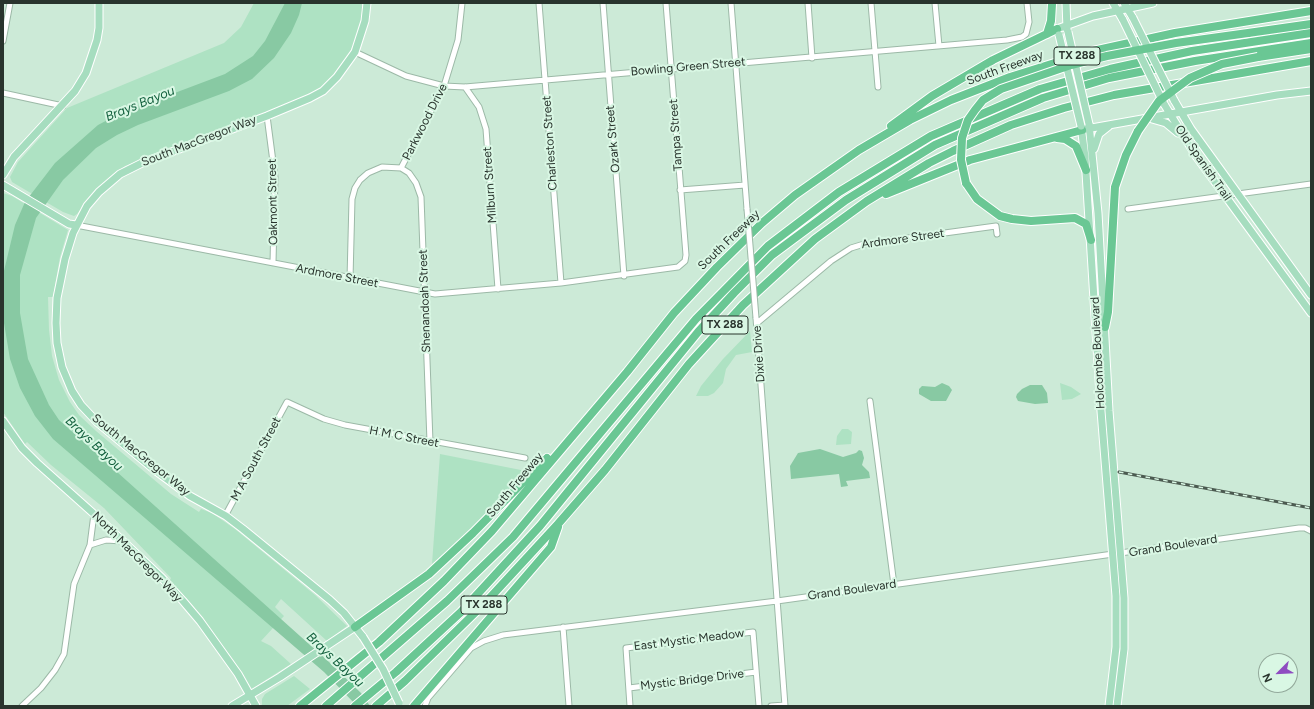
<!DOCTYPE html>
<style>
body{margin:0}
#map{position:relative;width:1314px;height:709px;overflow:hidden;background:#ccead7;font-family:Figtree,sans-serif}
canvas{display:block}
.frame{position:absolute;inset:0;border:4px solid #29342d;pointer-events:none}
.north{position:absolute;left:1258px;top:653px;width:40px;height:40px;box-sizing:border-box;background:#d9f7e4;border:1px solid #93a99b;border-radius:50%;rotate:246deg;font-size:11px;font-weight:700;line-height:16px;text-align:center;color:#29342d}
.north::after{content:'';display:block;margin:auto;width:14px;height:18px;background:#8f4cc1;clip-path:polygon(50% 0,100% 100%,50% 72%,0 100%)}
</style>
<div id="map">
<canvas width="1314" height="709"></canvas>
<div class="frame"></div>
<div class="north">N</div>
</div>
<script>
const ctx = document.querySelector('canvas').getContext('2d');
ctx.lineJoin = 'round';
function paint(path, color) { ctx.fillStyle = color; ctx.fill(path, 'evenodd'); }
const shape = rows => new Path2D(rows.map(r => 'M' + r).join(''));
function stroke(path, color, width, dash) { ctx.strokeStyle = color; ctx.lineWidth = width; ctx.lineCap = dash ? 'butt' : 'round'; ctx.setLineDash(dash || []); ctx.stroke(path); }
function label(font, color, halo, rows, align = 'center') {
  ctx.font = font + ' Figtree,sans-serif'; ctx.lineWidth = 4; ctx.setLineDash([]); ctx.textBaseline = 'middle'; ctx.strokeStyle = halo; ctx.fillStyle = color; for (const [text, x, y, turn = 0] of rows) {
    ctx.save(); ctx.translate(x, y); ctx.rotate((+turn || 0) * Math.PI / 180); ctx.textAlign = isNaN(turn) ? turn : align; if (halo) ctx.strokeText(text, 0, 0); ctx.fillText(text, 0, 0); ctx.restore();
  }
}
paint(shape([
 [254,3,362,3,362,15,358,36,343,65,329,81,315,92,301,99,125,166,95,191,77,214,74,216,63,212,12,182,10,177,18,162,67,108,224,43,241,27],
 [3,193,12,196,68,230,60,257,53,297,48,297,49,330,52,356,59,380,70,402,79,415,96,431,171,494,199,512,201,509,212,513,235,529,315,595,347,626,327,641,281,599,275,607,284,616,261,641,271,646,291,664,250,690,169,582,171,578,104,508,51,465,27,442,25,444,3,412],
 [750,331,752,352,736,355,726,369,723,383,714,393,708,396,696,396,701,386,723,359],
 [1060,383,1071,387,1081,394,1072,399,1062,400],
 [842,429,848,429,852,432,851,444,836,445,837,436],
 [440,454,526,471,464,537,432,564],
 [294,676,310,689,287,706,262,706,262,699,265,694]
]), '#aee2c3');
paint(shape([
 [285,3,302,3,299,15,291,33,274,58,252,79,229,91,138,125,117,135,96,148,63,180,36,218,20,275,20,313,28,359,49,405,59,420,329,662,361,693,370,706,357,706,324,672,53,439,35,416,20,388,10,359,3,317,3,275,15,225,25,202,55,163,98,125,119,114,225,74,253,56,265,41],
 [942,383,949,386,952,390,946,401,931,401,919,394,919,389,922,386,935,387],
 [1030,385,1042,385,1047,393,1048,403,1035,404,1018,401,1016,397,1017,394,1022,389],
 [820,449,843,457,856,453,859,450,862,451,864,458,862,465,869,472,870,478,846,481,848,486,841,487,839,474,791,479,790,466,798,453]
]), '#88c9a3');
const minor = shape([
 [539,3,561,283],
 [603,3,624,276],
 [731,3,747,209],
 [808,3,812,58],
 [871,3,878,87],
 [935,3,939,46],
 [3,41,10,3],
 [355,52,406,76,444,86,465,87,1007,40,1022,37,1026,34,1029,22,1027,3],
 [465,87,479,107,486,129,498,289],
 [3,93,63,106],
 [267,116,275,177,273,263],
 [401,168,409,173,416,183,421,197,430,442],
 [680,190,745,185],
 [1128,209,1311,184],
 [76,225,435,294,561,283,678,267,685,261,686,255,666,3],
 [350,279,352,199,355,188,360,180,368,173,382,167,401,168,444,86,458,40,462,3],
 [756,318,785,706],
 [757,323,831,261,851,248,864,244,996,226,997,234],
 [870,401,894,585],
 [225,516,287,402,324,419,345,425,525,458],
 [90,545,106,540,122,541],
 [563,627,569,706],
 [629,688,756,672],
 [22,706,41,688,55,670,64,654,74,584,90,545,94,514],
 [425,706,428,698,471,648,484,641,503,635,777,601,1299,528,1305,528,1311,531],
 [630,706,626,648,753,632,759,706],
 [771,706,785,705]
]);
const major = shape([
 [1066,3,1067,29],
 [1113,3,1123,20],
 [1124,3,1133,18],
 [1057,29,1093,16,1153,3],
 [1174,100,1191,129,1311,295],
 [1164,104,1196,156,1311,313],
 [1152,119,1166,123,1178,133],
 [1089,124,1098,213,1109,411,1124,598,1124,649,1117,706],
 [1081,126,1085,157,1101,411,1116,596,1116,647,1109,706],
 [1086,129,1277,95,1311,91],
 [1094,149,1099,134,1109,126],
 [3,175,14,157,75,91,86,73,97,40,99,28,99,3],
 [3,185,69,224,76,225],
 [3,421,22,448,37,463,94,514,162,578,183,601,200,621,238,674,256,706],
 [363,637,344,613,330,600,243,529,226,516,190,496,156,471,97,422,81,405,72,391,62,367,57,343,56,323,57,298,65,259,73,233,87,206,99,192,120,174,142,163,267,116,310,98,323,91,337,77,355,52,365,21,367,3],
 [232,706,280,677,355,627]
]);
const highway = shape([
 [1248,33,1311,24],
 [1047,34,1051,21,1052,4],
 [1258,57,1311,49],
 [891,126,932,96,993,60,1057,29],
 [1057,138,1065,139,1076,146,1086,170],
 [966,183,977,199,1000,216,1012,219,1031,221,1075,218,1086,224,1091,240],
 [886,194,970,160,1082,130],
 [1105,327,1108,312,1115,187,1126,155,1138,131],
 [355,627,429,574,473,533,547,458],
 [300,706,379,642,444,581,492,531,627,372,674,313,717,267,762,223,795,195,859,150,910,120,951,100,1010,77,1093,51,1175,33,1311,11],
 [326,706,447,601,513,537,696,319,768,246,839,192,931,136,1040,89,1110,69,1192,51,1311,33],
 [355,706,396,672,461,612,540,526,698,332,734,293,772,255,846,200,935,145,1043,98,1109,78,1195,61,1311,43],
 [376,706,405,681,486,602,558,524,605,470,689,364,743,305,815,239,867,201,929,163,953,151,1011,125,1064,108,1114,95,1311,61],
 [414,706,551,547,558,527]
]);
stroke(minor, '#9cb9a7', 7);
stroke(major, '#fff', 9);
stroke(highway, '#fff', 10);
stroke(minor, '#fff', 5);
stroke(major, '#a6ddbf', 7);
stroke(highway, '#6ac794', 8);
const rail = shape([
 [1119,472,1311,508]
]);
stroke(rail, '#4b5a50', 3);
stroke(rail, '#d9f7e4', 1.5, [4.5]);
const minorBridge = shape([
 [747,209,756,318]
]);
const majorBridge = shape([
 [1133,18,1174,100],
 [1123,20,1164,104],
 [1068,32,1089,124],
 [1059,35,1081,126],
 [363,637,383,669,399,703]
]);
const highwayBridge = shape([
 [1138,131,1159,101,1190,78,1222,64,1258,57],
 [966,183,961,160,962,138,968,120,975,110,983,100,1001,89,1071,65,1107,56,1176,43,1248,33]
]);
stroke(minorBridge, '#9cb9a7', 7, []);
stroke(majorBridge, '#fff', 9, []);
stroke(highwayBridge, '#fff', 10, []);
stroke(minorBridge, '#fff', 5);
stroke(majorBridge, '#a6ddbf', 7);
stroke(highwayBridge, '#6ac794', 8);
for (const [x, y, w] of [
 [1077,56,46],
 [725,325,46],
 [484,605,46]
]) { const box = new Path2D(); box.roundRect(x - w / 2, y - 9, w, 18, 3); ctx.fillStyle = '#d9f7e4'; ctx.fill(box); stroke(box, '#29342d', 1); }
label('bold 11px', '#29342d', null, [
 ["TX 288",1077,56],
 ["TX 288",725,325],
 ["TX 288",484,605]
]);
label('12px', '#29342d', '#d9f7e4', [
 ["Bowling Green Street",688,67,-5],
 ["South Freeway",1005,68,-20],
 ["Parkwood Drive",425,122,-63],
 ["Tampa Street",676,135,-94],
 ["Ozark Street",613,139,-95],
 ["South MacGregor Way",199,141,-21],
 ["Charleston Street",550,143,-94],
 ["Old Spanish Trail",1203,163,55],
 ["Milburn Street",490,185,-94],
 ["Oakmont Street",273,202,-91],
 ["Ardmore Street",903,239,-8],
 ["South Freeway",729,240,-44],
 ["Ardmore Street",337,276,11],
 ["Shenandoah Street",425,301,-92],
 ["Holcombe Boulevard",1098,353,-93],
 ["Dixie Drive",759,354,-94],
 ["H M C Street",404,437,11],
 ["South MacGregor Way",141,455,39],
 ["M A South Street",256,459,-62],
 ["South Freeway",515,485,-50],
 ["Grand Boulevard",1173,546,-9],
 ["North MacGregor Way",137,557,45],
 ["Grand Boulevard",852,590,-8],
 ["East Mystic Meadow",689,640,-7],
 ["Mystic Bridge Drive",692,680,-7]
]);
label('italic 13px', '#115f3c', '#d9f7e4', [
 ["Brays Bayou",140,104,-22],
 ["Brays Bayou",94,444,43],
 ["Brays Bayou",335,660,43]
]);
</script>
